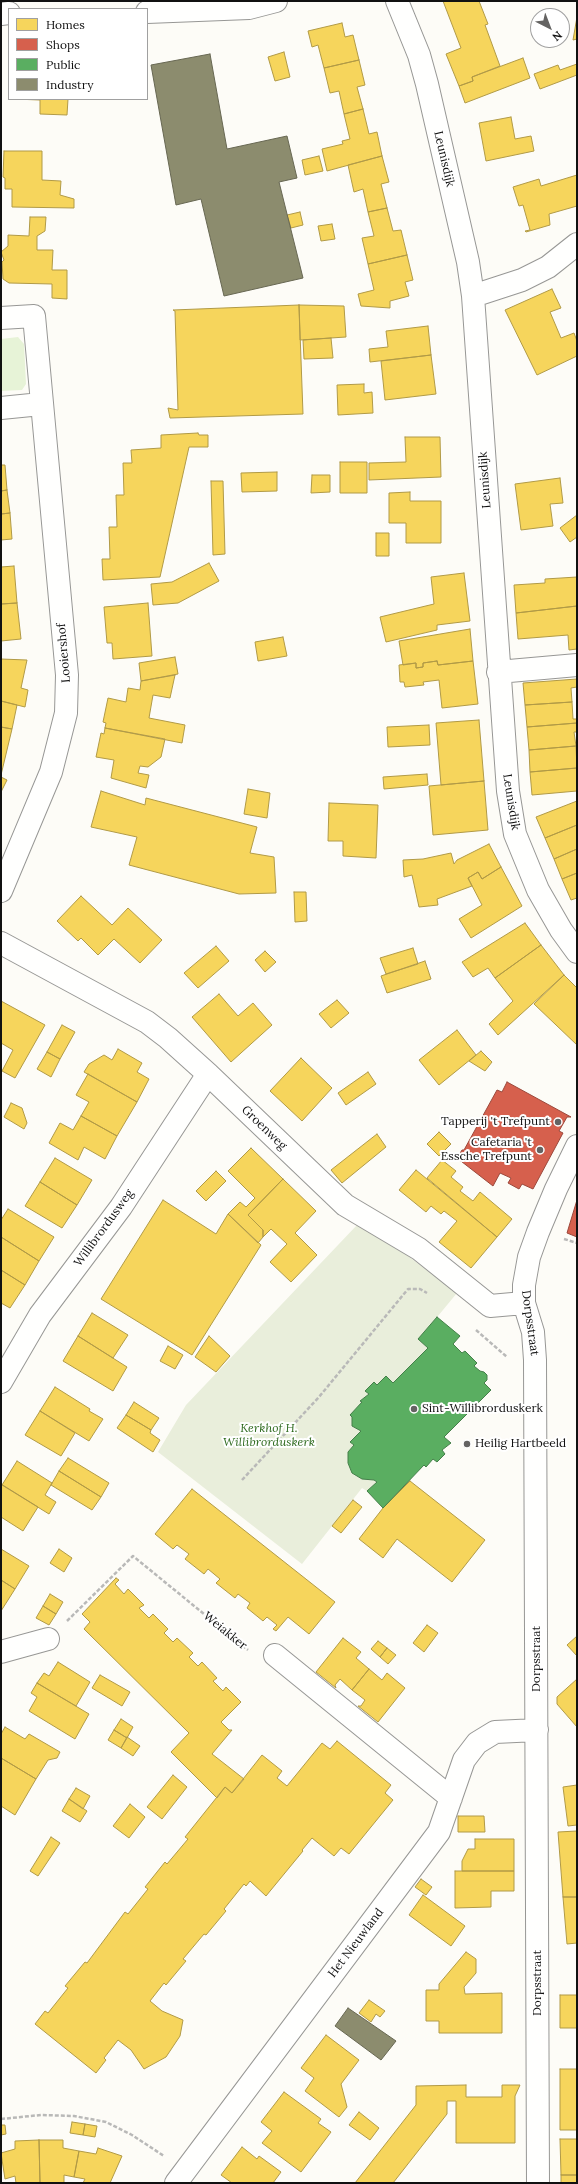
<!DOCTYPE html>
<style>
body{margin:0}
#map{position:relative;width:578px;height:2184px;overflow:hidden;background:#fdfcf7;font-family:Lora,serif}
canvas{display:block}
.frame{position:absolute;inset:0;border:2px solid #111;pointer-events:none}
.legend{position:absolute;left:8px;top:8px;width:140px;height:92px;box-sizing:border-box;background:#fff;border:1px solid #a0a0a0;margin:0;padding:5px 7px;list-style:none;font-size:12px;color:#111}
.legend li{display:flex;align-items:center;gap:8px;height:20px}
.legend b{width:20px;border:1px solid #a0a0a0}
.north{position:absolute;left:530px;top:8px;width:40px;height:40px;box-sizing:border-box;background:#fff;border:1px solid #a0a0a0;border-radius:50%;rotate:138deg;font-size:11px;font-weight:700;line-height:16px;text-align:center;color:#111}
.north::after{content:'';display:block;margin:auto;width:14px;height:18px;background:#646362;clip-path:polygon(50% 0,100% 100%,50% 72%,0 100%)}
</style>
<div id="map">
<canvas width="578" height="2184"></canvas>
<div class="frame"></div>
<ul class="legend">
<li><b style="height:11px;background:#f6d55c"></b>Homes</li>
<li><b style="height:11px;background:#d6604d"></b>Shops</li>
<li><b style="height:11px;background:#5aae61"></b>Public</li>
<li><b style="height:11px;background:#8c8c6e"></b>Industry</li>
</ul>
<div class="north">N</div>
</div>
<script>
const ctx = document.querySelector('canvas').getContext('2d');
ctx.lineJoin = 'round';
function paint(path, color) { ctx.fillStyle = color; ctx.fill(path, 'evenodd'); }
const shape = rows => new Path2D(rows.map(r => 'M' + r).join(''));
function stroke(path, color, width, dash) { ctx.strokeStyle = color; ctx.lineWidth = width; ctx.lineCap = dash ? 'butt' : 'round'; ctx.setLineDash(dash || []); ctx.stroke(path); }
function label(font, color, halo, rows, align = 'center') {
  ctx.font = font + ' Lora,serif'; ctx.lineWidth = 4; ctx.setLineDash([]); ctx.textBaseline = 'middle'; ctx.strokeStyle = halo; ctx.fillStyle = color; for (const [text, x, y, turn = 0] of rows) {
    ctx.save(); ctx.translate(x, y); ctx.rotate((+turn || 0) * Math.PI / 180); ctx.textAlign = isNaN(turn) ? turn : align; if (halo) ctx.strokeText(text, 0, 0); ctx.fillText(text, 0, 0); ctx.restore();
  }
}
paint(shape([
 [18,337,24,344,26,384,22,390,1,391,1,339]
]), '#e7f3d7');
paint(shape([
 [357,1225,408,1256,457,1293,419,1339,428,1348,393,1383,386,1376,377,1385,374,1382,365,1391,369,1394,361,1400,362,1402,352,1417,353,1426,361,1431,350,1441,354,1445,348,1452,348,1463,353,1473,362,1479,374,1480,377,1482,367,1491,362,1488,302,1564,158,1452,186,1405]
]), '#e9eedb');
const homes = shape([
 [443,1,479,1,488,24,485,25,500,66,472,77,473,81,459,86,446,54,461,48,443,1],
 [577,17,577,39,573,40,577,17],
 [342,23,345,37,353,35,359,60,324,68,318,45,312,47,308,31,342,23],
 [284,52,290,77,275,81,268,57,284,52],
 [523,58,530,78,465,103,459,86,473,81,472,77,523,58],
 [359,60,365,85,357,87,363,109,344,114,339,91,330,93,324,68,359,60],
 [577,64,577,75,540,89,534,74,558,65,560,70,577,64],
 [14,99,68,99,67,115,40,114,40,100,14,99],
 [363,109,369,134,377,132,382,156,327,171,322,149,343,144,342,141,350,139,344,114,363,109],
 [511,117,515,139,531,136,534,151,486,161,479,123,511,117],
 [4,151,42,151,42,180,61,181,60,195,74,199,74,208,12,207,12,189,5,189,5,178,3,177,4,151],
 [319,156,323,171,305,175,302,160,319,156],
 [382,156,389,182,381,184,387,208,368,212,363,189,354,192,348,165,382,156],
 [577,175,577,206,549,214,550,225,526,232,525,231,530,230,523,205,519,206,513,187,539,179,541,186,577,175],
 [387,208,393,231,401,230,407,255,368,264,362,238,374,236,368,212,387,208],
 [300,212,303,225,291,228,287,215,300,212],
 [30,217,46,217,45,231,37,236,37,250,53,250,52,270,67,270,67,299,52,298,52,284,9,283,3,279,2,262,4,260,1,252,8,246,8,235,29,236,30,217],
 [332,224,335,239,321,241,318,226,332,224],
 [407,255,413,280,405,282,409,296,390,301,390,308,361,306,358,294,374,290,368,264,407,255],
 [552,289,561,308,550,312,561,338,574,333,577,341,577,356,537,375,505,310,552,289],
 [299,305,303,414,170,418,168,408,178,410,175,311,173,310,299,305],
 [299,305,344,306,346,337,300,340,299,305],
 [428,326,431,355,370,362,369,349,388,347,386,331,428,326],
 [331,338,333,358,304,359,303,340,331,338],
 [431,355,436,394,385,400,381,361,431,355],
 [364,384,364,393,372,392,373,413,338,415,337,385,364,384],
 [198,433,199,435,208,435,208,447,189,447,160,577,103,580,102,559,110,559,109,527,117,527,116,495,124,495,123,463,132,463,131,450,161,448,161,435,198,433],
 [405,437,440,437,441,477,369,480,369,463,406,462,405,437],
 [340,462,367,462,367,493,340,493,340,462],
 [1,465,5,465,7,490,1,491,1,465],
 [277,472,277,491,242,492,241,473,277,472],
 [312,475,330,475,330,492,311,493,312,475],
 [560,478,563,503,550,504,553,526,521,530,515,484,560,478],
 [211,481,223,481,225,554,213,555,211,481],
 [7,490,10,513,1,514,1,491,7,490],
 [410,492,410,501,441,501,441,543,406,543,406,523,389,523,389,493,410,492],
 [10,513,12,539,1,540,1,514,10,513],
 [577,515,577,537,570,542,560,528,577,515],
 [376,533,389,533,389,556,376,556,376,533],
 [209,563,219,581,178,603,153,605,151,584,172,582,209,563],
 [14,566,17,603,1,604,1,567,14,566],
 [464,573,470,621,437,625,437,630,386,642,380,617,434,604,431,577,464,573],
 [577,577,577,606,516,613,514,585,545,583,545,579,577,577],
 [17,603,21,639,1,641,1,604,17,603],
 [148,603,152,656,113,659,112,643,107,643,104,607,148,603],
 [577,606,577,649,569,650,568,635,518,639,516,613,577,606],
 [470,629,473,661,438,665,437,661,423,663,423,667,416,668,416,663,403,665,399,641,470,629],
 [283,637,287,656,258,661,255,642,283,637],
 [175,657,178,674,141,681,139,663,175,657],
 [1,659,27,660,21,688,28,690,25,707,1,701,1,659],
 [437,661,438,665,473,661,478,704,442,708,439,680,423,682,424,685,405,687,404,682,400,682,399,665,416,663,416,668,423,667,423,663,437,661],
 [175,675,170,698,153,695,149,718,185,725,182,743,105,728,106,723,103,722,108,698,126,702,128,688,140,690,141,681,175,675],
 [577,679,577,687,571,688,572,702,525,705,523,683,577,679],
 [1,701,17,705,12,729,1,727,1,701],
 [572,702,573,719,577,719,577,723,527,727,525,705,572,702],
 [479,720,484,781,441,785,436,723,479,720],
 [577,723,577,732,574,732,576,746,529,750,527,727,577,723],
 [429,725,430,745,388,747,387,727,429,725],
 [1,727,12,729,1,775,1,727],
 [105,728,165,739,161,757,148,767,140,766,138,773,149,775,146,788,111,778,114,760,96,757,101,733,104,734,105,728],
 [576,746,577,768,530,772,529,750,576,746],
 [577,768,577,791,532,795,530,772,577,768],
 [427,774,428,785,384,789,383,777,427,774],
 [1,777,7,780,1,792,1,777],
 [484,781,488,830,433,835,429,786,484,781],
 [248,789,270,793,267,818,244,814,248,789],
 [101,791,145,805,146,798,257,827,250,853,274,857,276,893,239,894,129,865,137,837,91,827,101,791],
 [577,801,577,825,545,838,536,817,577,801],
 [329,803,378,805,376,858,343,856,343,841,328,841,329,803],
 [577,825,577,849,554,859,545,838,577,825],
 [489,844,501,867,482,879,478,872,468,878,472,886,437,899,438,905,419,907,412,875,404,877,403,860,423,859,451,853,454,864,457,860,489,844],
 [577,849,577,873,562,879,554,859,577,849],
 [501,867,522,906,471,938,459,919,482,905,468,878,478,872,482,879,501,867],
 [577,873,577,898,571,900,562,879,577,873],
 [294,892,306,892,307,921,295,922,294,892],
 [81,896,112,925,128,908,162,940,140,963,114,939,98,955,81,938,78,941,57,921,81,896],
 [525,923,541,945,495,978,488,968,473,977,462,962,525,923],
 [541,945,564,975,498,1035,489,1024,513,1001,495,978,541,945],
 [216,946,229,961,198,988,184,973,216,946],
 [413,948,418,964,386,974,380,958,413,948],
 [265,951,276,962,265,972,255,960,265,951],
 [425,961,431,979,387,993,381,976,425,961],
 [564,975,577,988,577,1045,534,1004,564,975],
 [219,994,238,1016,253,1003,272,1025,231,1062,192,1017,219,994],
 [337,1000,349,1013,331,1028,319,1014,337,1000],
 [1,1001,45,1025,15,1078,2,1071,13,1050,1,1043,1,1001],
 [62,1025,75,1032,60,1059,47,1052,62,1025],
 [457,1030,476,1055,439,1085,419,1060,457,1030],
 [118,1049,142,1063,137,1072,149,1079,137,1102,84,1072,89,1064,104,1055,112,1060,118,1049],
 [481,1051,492,1062,485,1071,469,1061,481,1051],
 [47,1052,60,1059,51,1077,37,1069,47,1052],
 [301,1058,332,1088,302,1121,270,1091,301,1058],
 [368,1072,376,1084,346,1105,338,1093,368,1072],
 [88,1074,137,1102,117,1136,81,1116,89,1102,76,1095,88,1074],
 [11,1103,22,1108,27,1123,24,1129,4,1117,11,1103],
 [81,1116,117,1136,105,1159,84,1147,78,1160,49,1143,60,1123,73,1130,81,1116],
 [439,1132,451,1144,439,1156,427,1144,439,1132],
 [377,1134,386,1147,342,1183,331,1170,377,1134],
 [251,1148,283,1179,248,1215,263,1230,263,1237,258,1243,228,1214,240,1202,246,1207,255,1198,228,1171,251,1148],
 [55,1158,92,1180,77,1205,40,1182,55,1158],
 [442,1160,456,1171,451,1177,463,1187,460,1191,473,1201,480,1192,512,1219,497,1237,427,1178,442,1160],
 [416,1170,497,1237,471,1268,439,1242,457,1221,444,1211,441,1214,431,1206,426,1212,399,1190,416,1170],
 [216,1171,226,1181,206,1201,196,1191,216,1171],
 [283,1179,316,1211,295,1233,317,1255,291,1282,270,1262,287,1244,271,1229,263,1237,263,1230,248,1215,283,1179],
 [40,1182,77,1205,62,1228,25,1206,40,1182],
 [163,1200,216,1234,228,1214,261,1245,192,1355,101,1299,163,1200],
 [8,1209,54,1237,39,1261,1,1237,1,1220,8,1209],
 [1,1237,39,1261,25,1285,1,1270,1,1237],
 [1,1270,25,1285,10,1308,1,1303,1,1270],
 [92,1313,128,1335,113,1358,78,1336,92,1313],
 [78,1336,127,1367,113,1391,63,1361,78,1336],
 [209,1336,230,1356,216,1372,195,1357,209,1336],
 [168,1346,183,1355,175,1369,160,1361,168,1346],
 [55,1387,90,1409,89,1411,103,1419,89,1441,40,1411,55,1387],
 [134,1402,159,1418,151,1430,126,1415,134,1402],
 [40,1411,75,1433,61,1456,25,1435,40,1411],
 [126,1415,151,1430,150,1433,160,1440,153,1452,117,1428,126,1415],
 [68,1458,109,1483,101,1497,59,1471,68,1458],
 [17,1461,52,1483,45,1495,56,1502,49,1514,2,1485,17,1461],
 [59,1471,101,1497,92,1510,51,1485,59,1471],
 [410,1481,485,1540,452,1582,397,1539,383,1558,359,1539,383,1508,410,1481],
 [1,1484,38,1507,23,1531,1,1517,1,1484],
 [192,1489,335,1602,309,1634,288,1617,276,1631,273,1629,277,1625,267,1617,263,1621,247,1608,250,1603,238,1594,235,1598,216,1583,220,1579,208,1569,204,1574,185,1559,189,1554,177,1545,173,1549,155,1534,192,1489],
 [353,1500,362,1507,341,1533,332,1526,353,1500],
 [1,1549,29,1566,15,1589,1,1580,1,1549],
 [59,1549,72,1558,64,1572,50,1563,59,1549],
 [116,1578,119,1580,115,1584,124,1594,128,1589,144,1605,139,1608,149,1618,153,1614,168,1629,164,1633,173,1642,177,1638,193,1653,189,1657,198,1666,202,1662,217,1678,213,1681,223,1691,226,1687,241,1702,221,1722,229,1730,232,1730,212,1754,244,1779,232,1793,225,1787,217,1798,171,1752,189,1733,84,1629,90,1622,82,1614,116,1578],
 [1,1580,15,1589,1,1611,1,1580],
 [50,1594,63,1602,56,1614,43,1606,50,1594],
 [43,1606,56,1614,49,1625,36,1618,43,1606],
 [427,1625,438,1633,424,1652,413,1643,427,1625],
 [577,1636,577,1656,567,1645,577,1636],
 [343,1638,361,1652,356,1658,369,1669,352,1690,340,1679,335,1685,336,1688,316,1672,343,1638],
 [378,1641,387,1648,380,1657,371,1649,378,1641],
 [387,1648,396,1655,388,1664,380,1657,387,1648],
 [58,1662,90,1682,76,1706,37,1683,44,1673,49,1676,58,1662],
 [369,1669,382,1680,387,1673,405,1688,378,1722,358,1706,361,1706,365,1700,352,1690,369,1669],
 [100,1675,130,1692,122,1706,92,1688,100,1675],
 [577,1679,577,1727,557,1704,557,1697,577,1679],
 [37,1683,89,1714,75,1739,29,1711,37,1697,31,1693,37,1683],
 [121,1719,133,1727,127,1738,114,1730,121,1719],
 [5,1727,25,1739,29,1734,60,1752,57,1758,48,1760,36,1779,1,1758,1,1734,5,1727],
 [114,1730,127,1738,121,1748,108,1740,114,1730],
 [127,1737,140,1746,133,1756,121,1748,127,1737],
 [337,1741,391,1785,385,1793,393,1800,349,1854,341,1848,334,1856,312,1838,302,1850,303,1851,266,1896,250,1881,246,1886,244,1884,224,1909,226,1911,206,1935,204,1934,183,1959,186,1961,166,1985,164,1983,150,2001,162,2011,183,2020,180,2036,166,2057,144,2069,131,2050,118,2040,104,2058,106,2060,96,2073,35,2024,45,2011,48,2013,68,1988,65,1986,85,1962,87,1963,125,1912,128,1914,148,1889,145,1887,165,1862,167,1864,188,1839,185,1837,225,1787,232,1793,262,1755,282,1771,277,1778,287,1786,322,1743,330,1749,337,1741],
 [1,1758,36,1779,15,1815,1,1806,1,1758],
 [173,1775,187,1787,162,1819,147,1807,173,1775],
 [577,1785,577,1825,568,1826,563,1787,577,1785],
 [76,1788,90,1796,83,1809,69,1799,76,1788],
 [69,1799,87,1811,80,1822,62,1811,69,1799],
 [130,1804,145,1817,129,1838,113,1826,130,1804],
 [458,1816,484,1816,485,1832,458,1832,458,1816],
 [577,1831,577,1897,563,1897,558,1832,577,1831],
 [51,1837,60,1843,38,1876,30,1871,51,1837],
 [475,1839,514,1839,514,1871,462,1871,462,1861,468,1849,475,1849,475,1839],
 [455,1871,514,1871,514,1891,491,1891,491,1907,455,1908,455,1871],
 [421,1879,432,1887,426,1895,415,1887,421,1879],
 [423,1895,465,1926,451,1946,409,1915,423,1895],
 [563,1897,577,1897,577,1943,567,1944,563,1897],
 [466,1952,476,1959,476,1973,464,1987,465,1994,502,1993,502,2033,439,2033,439,2021,426,2021,426,1990,439,1990,439,1984,466,1952],
 [560,1995,577,1995,577,2028,560,2028,560,1995],
 [369,2000,385,2011,380,2017,376,2014,371,2022,359,2013,369,2000],
 [326,2035,359,2060,341,2084,347,2107,339,2117,305,2091,314,2078,301,2068,326,2035],
 [560,2069,577,2069,577,2130,560,2130,560,2069],
 [466,2085,466,2097,502,2097,502,2085,520,2085,515,2096,515,2143,456,2143,456,2101,447,2101,447,2114,393,2183,355,2183,416,2105,416,2086,466,2085],
 [284,2092,321,2119,318,2123,331,2132,301,2172,262,2143,272,2131,261,2122,284,2092],
 [359,2112,379,2128,370,2140,349,2125,359,2112],
 [72,2122,85,2124,83,2135,70,2133,72,2122],
 [85,2124,97,2126,95,2137,83,2135,85,2124],
 [1,2125,5,2125,6,2134,1,2135,1,2125],
 [560,2139,577,2139,577,2175,561,2175,560,2139],
 [39,2140,40,2183,16,2183,15,2176,5,2179,1,2153,15,2149,15,2141,39,2140],
 [39,2140,63,2140,63,2148,79,2151,74,2177,64,2175,64,2183,40,2183,39,2140],
 [242,2147,257,2159,259,2156,281,2172,273,2183,232,2183,221,2175,242,2147],
 [98,2148,122,2156,110,2183,83,2183,85,2179,74,2177,79,2151,96,2154,98,2148],
 [561,2175,577,2175,577,2183,561,2183,561,2175]
]);
paint(homes, '#f6d55c');
stroke(homes, '#b19a46', 1);
const shops = shape([
 [507,1082,571,1117,567,1117,559,1131,563,1133,533,1189,522,1184,519,1189,508,1183,511,1178,500,1173,493,1186,457,1158,462,1150,464,1150,497,1090,502,1092,507,1082],
 [577,1200,577,1237,567,1233,577,1200]
]);
paint(shops, '#d6604d');
stroke(shops, '#9b483b', 1);
const public = shape([
 [437,1317,460,1336,453,1344,462,1353,465,1351,477,1363,474,1366,480,1371,484,1372,487,1375,487,1380,484,1383,491,1390,444,1437,451,1443,442,1450,445,1454,437,1462,433,1459,426,1467,424,1465,383,1508,367,1491,377,1482,374,1480,362,1479,352,1473,348,1463,348,1452,354,1445,350,1442,361,1431,352,1426,352,1417,350,1415,362,1402,360,1401,369,1394,365,1391,374,1382,377,1385,386,1376,393,1383,428,1348,418,1339,437,1317]
]);
paint(public, '#5aae61');
stroke(public, '#447f49', 1);
const industry = shape([
 [210,54,227,149,287,136,297,178,279,182,303,278,224,296,201,199,176,205,151,65,210,54],
 [348,2008,396,2041,381,2060,335,2026,348,2008]
]);
paint(industry, '#8c8c6e');
stroke(industry, '#676752', 1);
const minor = shape([
 [397,1,419,55,427,84,468,262,473,296,508,791,515,834,538,890,561,930,577,952],
 [147,12,249,8,276,1],
 [1,14,9,13],
 [473,296,522,280,548,267,577,244],
 [1,318,34,316,67,675,66,713,51,772,1,891],
 [1,408,41,404],
 [498,672,577,665],
 [1,943,147,1022,168,1038,208,1074,345,1205,419,1249,490,1306,524,1303],
 [1,1382,40,1315,121,1207,208,1074],
 [1,1652,48,1639],
 [275,1655,451,1798],
 [176,2183,439,1832,464,1760,477,1743,495,1732,537,1730],
 [538,2183,535,1360,533,1332,524,1303,524,1285,529,1257,538,1232,556,1189,577,1146]
]);
stroke(minor, '#979795', 24);
stroke(shape([
 [564,1239,577,1243],
 [476,1330,507,1357],
 [242,1480,319,1397,408,1289,420,1289,427,1293],
 [67,1621,133,1556,248,1650],
 [1,2119,41,2115,74,2116,106,2122,132,2135,164,2156]
]), '#b9b9b8', 2.5, [4, 2]);
stroke(minor, '#fffffe', 22);
for (const [x, y, r, color] of [
 [558,1122,4,"#646362"],
 [540,1150,4,"#646362"],
 [414,1409,4,"#646362"],
 [467,1444,4,"#646362"]
]) { const dot = new Path2D(); dot.arc(x, y, r, 0, 2 * Math.PI); ctx.fillStyle = color; ctx.fill(dot); stroke(dot, '#fff', 1.5); }
label('12px', '#111', '#fff', [
 ["Leunisdijk",444,159,77],
 ["Leunisdijk",485,480,-94],
 ["Looiershof",64,653,-95],
 ["Leunisdijk",511,802,81],
 ["Groenweg",264,1128,44],
 ["Willibrordusweg",104,1228,-54],
 ["Dorpsstraat",530,1323,82],
 ["Weiakker",225,1631,39],
 ["Dorpsstraat",537,1659,-90],
 ["Het Nieuwland",356,1943,-53],
 ["Dorpsstraat",538,1983,-90]
]);
label('12px', '#111', '#fff', [
 ["Tapperij 't Trefpunt",550,1122],
 ["Cafetaria 't",532,1143],
 ["Essche Trefpunt",532,1157],
 ["Sint-Willibrorduskerk",422,1409,"left"],
 ["Heilig Hartbeeld",475,1444,"left"]
], 'right');
label('italic 12px', '#2f6b1f', '#fff', [
 ["Kerkhof H.",269,1429],
 ["Willibrorduskerk",269,1443]
]);
</script>
